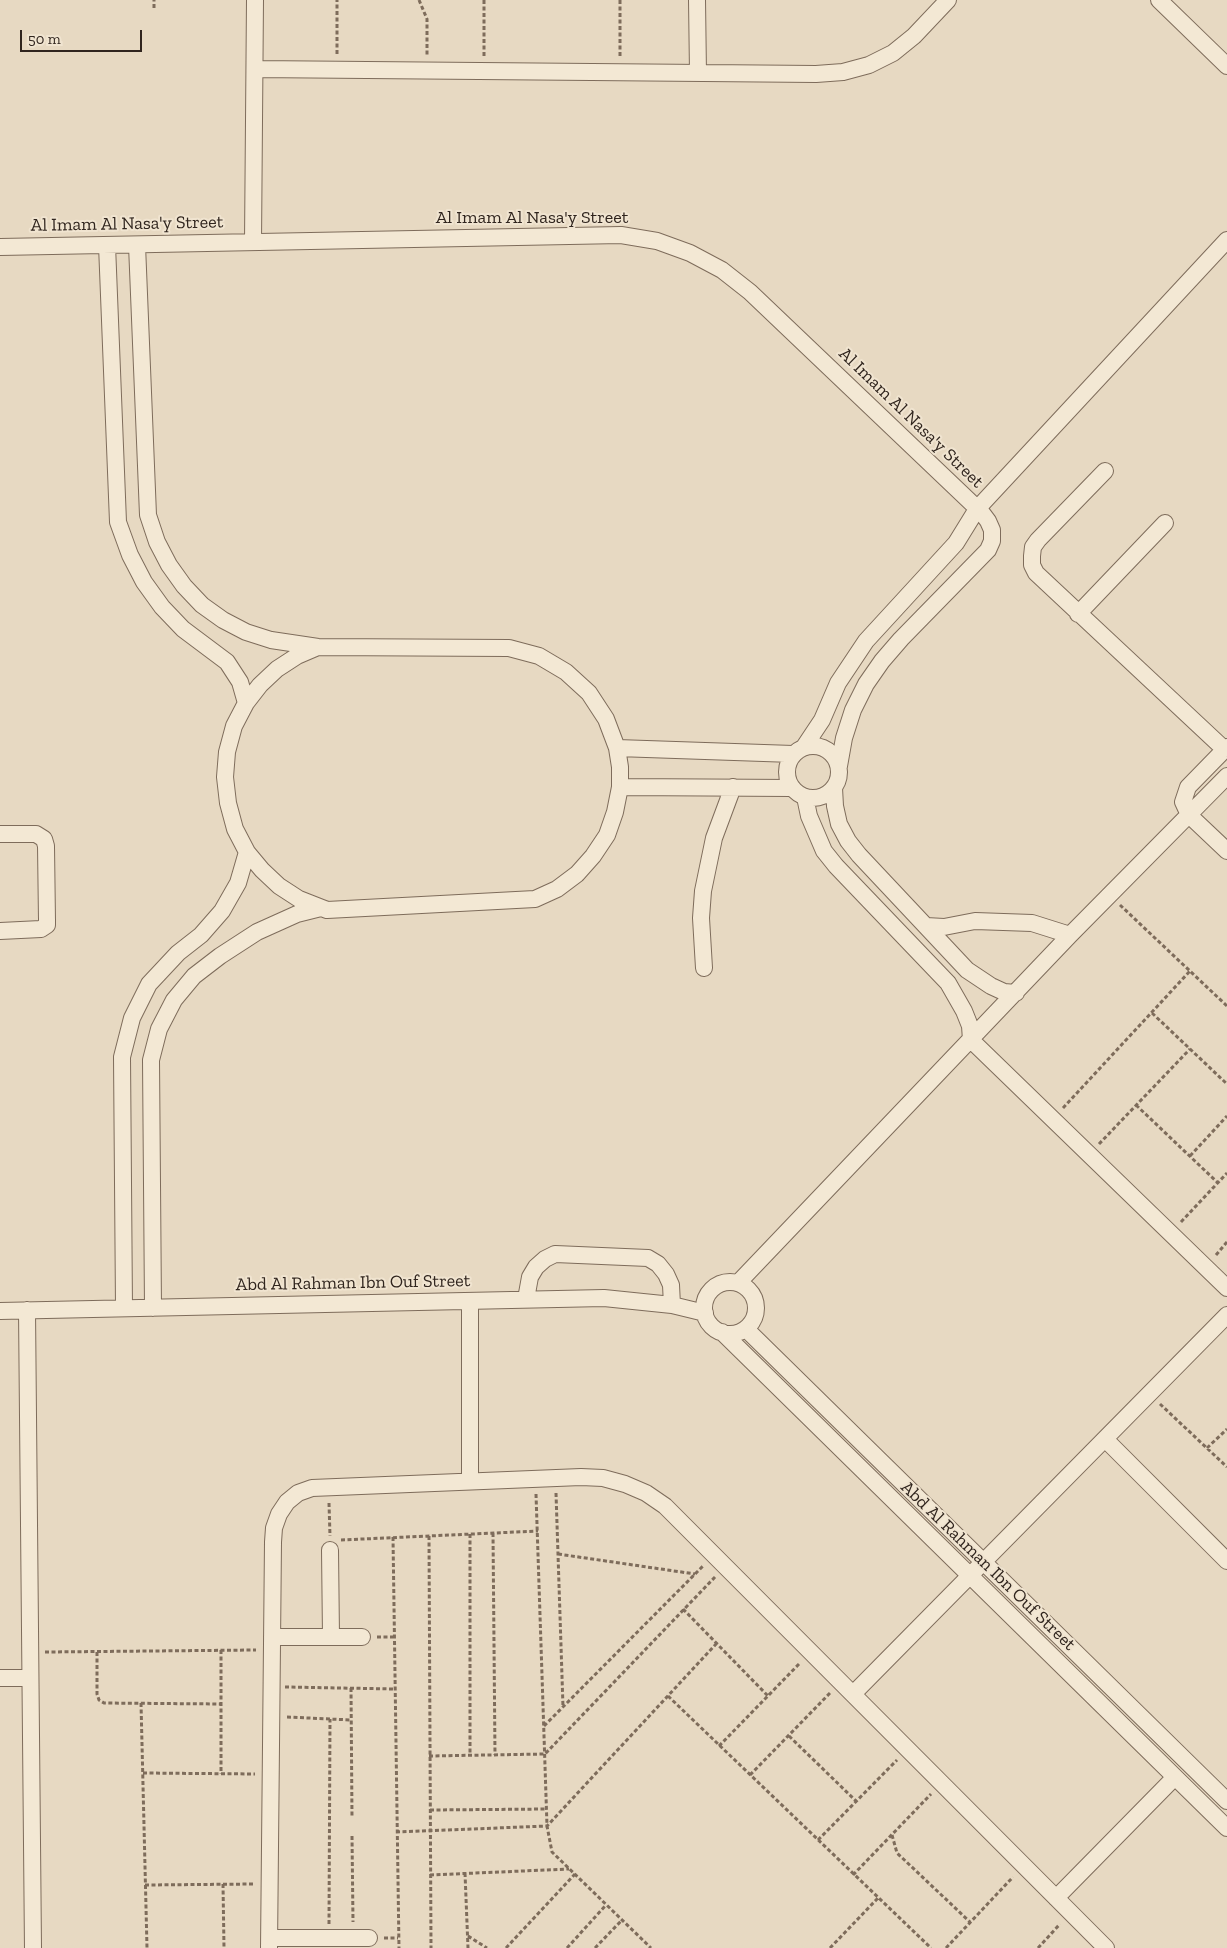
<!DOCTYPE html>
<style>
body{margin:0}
#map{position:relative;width:1227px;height:1948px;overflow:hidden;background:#e7d9c2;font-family:"Zilla Slab",serif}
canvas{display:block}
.scale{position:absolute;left:20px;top:30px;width:122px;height:22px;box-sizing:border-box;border:2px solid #30251e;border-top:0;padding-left:6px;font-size:15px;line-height:18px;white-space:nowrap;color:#30251e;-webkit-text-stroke:4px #f0e4d0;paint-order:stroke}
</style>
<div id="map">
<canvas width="1227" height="1948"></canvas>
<div class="scale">50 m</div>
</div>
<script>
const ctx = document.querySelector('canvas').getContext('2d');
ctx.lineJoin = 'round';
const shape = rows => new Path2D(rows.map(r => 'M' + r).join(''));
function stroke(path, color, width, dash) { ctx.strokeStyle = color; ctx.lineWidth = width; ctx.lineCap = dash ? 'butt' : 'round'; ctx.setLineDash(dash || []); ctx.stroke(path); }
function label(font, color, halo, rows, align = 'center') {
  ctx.font = font + ' "Zilla Slab",serif'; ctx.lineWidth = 4; ctx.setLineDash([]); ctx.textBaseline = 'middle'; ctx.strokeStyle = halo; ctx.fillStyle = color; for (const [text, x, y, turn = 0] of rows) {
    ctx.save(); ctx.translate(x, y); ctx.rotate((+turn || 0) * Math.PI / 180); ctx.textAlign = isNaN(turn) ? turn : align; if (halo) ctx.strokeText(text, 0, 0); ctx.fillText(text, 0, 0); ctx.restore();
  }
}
const minor = shape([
 [697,0,698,73],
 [1159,0,1227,66],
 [255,69,816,74,843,72,869,65,893,53,914,36,948,0],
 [253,242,255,0],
 [107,245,118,522,130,555,144,582,162,607,183,629,227,662,240,682,246,703],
 [137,245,148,515,157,542,169,565,184,586,202,605,223,620,246,632,271,640,318,647,509,648,539,656,566,672,589,693,606,719,617,748,620,767,620,787,615,812,607,835,593,856,577,874,557,889,535,899,327,910,299,899,279,886,262,870,247,852,235,829,228,803,225,777,227,752,234,726,246,703,260,685,277,669,297,656,318,647],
 [0,247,621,235,657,241,690,253,722,270,750,292,982,513,988,521,992,530,992,541,988,550,901,639,882,661,866,684,853,710,844,738,839,766],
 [1105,471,1038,540,1033,547,1032,556,1032,565,1036,573,1224,749],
 [1078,614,1165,523],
 '787 772a26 26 0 1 1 52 0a26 26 0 1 1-52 0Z',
 [804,747,822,720,838,683,866,641,956,543,977,509,1227,240],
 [1227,747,1188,787,1183,802,1189,815,1227,851],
 [617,748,793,754],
 [620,787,792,788],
 [834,788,835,806,839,824,848,841,859,855,967,970,991,986,1004,992,1016,993],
 [805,797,809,816,824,851,836,866,948,983,964,1011,970,1026,971,1040,1227,1288],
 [0,834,36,834,44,839,46,846,47,921,47,925,41,929,0,931],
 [926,926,944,927,975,921,1032,923,1070,935],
 [704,968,701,918,703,891,714,838,733,787],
 '704 1308a26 26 0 1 1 52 0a26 26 0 1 1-52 0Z',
 [738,1283,1070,935,1227,776],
 [526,1299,530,1277,536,1267,545,1259,555,1254,648,1258,658,1264,666,1274,671,1285,672,1305],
 [124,1308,122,1057,132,1018,149,984,178,953,201,935,222,911,238,883,247,852],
 [153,1308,151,1060,159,1029,174,1000,194,976,220,956,257,932,297,914,321,908],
 [27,1310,33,1948],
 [0,1311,604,1298,672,1305,705,1313],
 [746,1329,1227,1801],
 [722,1332,1227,1828],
 [1105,1439,1227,1561],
 [470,1481,470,1301],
 [330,1550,331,1637],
 [272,1637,362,1637],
 [0,1678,30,1678],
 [853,1694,1227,1315],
 [1056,1898,1175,1777],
 [270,1938,369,1938],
 [269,1948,273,1542,274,1528,279,1514,287,1502,298,1493,312,1488,581,1477,603,1478,625,1484,646,1493,665,1506,1106,1948]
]);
stroke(minor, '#7e6c5b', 18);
stroke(shape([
 [419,0,427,19,427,55],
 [484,0,484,56],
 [620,0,620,57],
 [154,8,154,0],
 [337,54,337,0],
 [1120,905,1227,1006],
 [1152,1013,1227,1084],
 [1136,1105,1218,1183],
 [1063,1108,1190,971],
 [1099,1144,1190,1049],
 [1190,1156,1227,1116],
 [1181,1222,1227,1173],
 [1216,1255,1227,1242],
 [1160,1404,1227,1467],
 [1207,1448,1227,1429],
 [556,1493,563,1707],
 [536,1494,547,1826,552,1852,651,1948],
 [329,1503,330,1536],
 [493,1533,495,1755],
 [470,1534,470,1756],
 [429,1536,431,1948],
 [393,1537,399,1948],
 [341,1540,538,1531],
 [558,1554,695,1574],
 [683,1609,768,1696],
 [377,1637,394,1637],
 [221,1650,221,1774],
 [45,1652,256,1650],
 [97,1652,97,1694,99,1700,104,1703,221,1704],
 [285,1687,395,1689],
 [351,1688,352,1818],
 [668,1696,931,1948],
 [141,1703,147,1948],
 [287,1717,351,1720],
 [544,1726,703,1566],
 [789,1736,856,1801],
 [719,1746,800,1663],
 [429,1756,545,1754,715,1577],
 [143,1773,255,1774],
 [750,1775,830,1693],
 [430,1810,546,1809],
 [396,1832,547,1826,717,1643],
 [892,1835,897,1853,970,1922],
 [352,1836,353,1922],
 [818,1840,897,1760],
 [465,1873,468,1948],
 [430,1875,569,1869],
 [853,1875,931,1794],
 [223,1884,224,1948],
 [145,1885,254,1884],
 [329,1924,330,1719],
 [468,1936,487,1948],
 [384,1938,398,1938],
 [506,1948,575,1874],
 [567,1948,606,1905],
 [595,1948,622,1920],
 [830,1948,878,1898],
 [946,1948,1013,1877],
 [1038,1948,1060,1924]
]), '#7e6c5b', 3, [4, 2.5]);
stroke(minor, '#f3e8d4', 16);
label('18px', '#30251e', '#f0e4d0', [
 ["Al Imam Al Nasa'y Street",532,218],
 ["Al Imam Al Nasa'y Street",127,224,-1],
 ["Al Imam Al Nasa'y Street",911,418,44],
 ["Abd Al Rahman Ibn Ouf Street",353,1283,-1],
 ["Abd Al Rahman Ibn Ouf Street",988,1566,44]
]);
</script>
